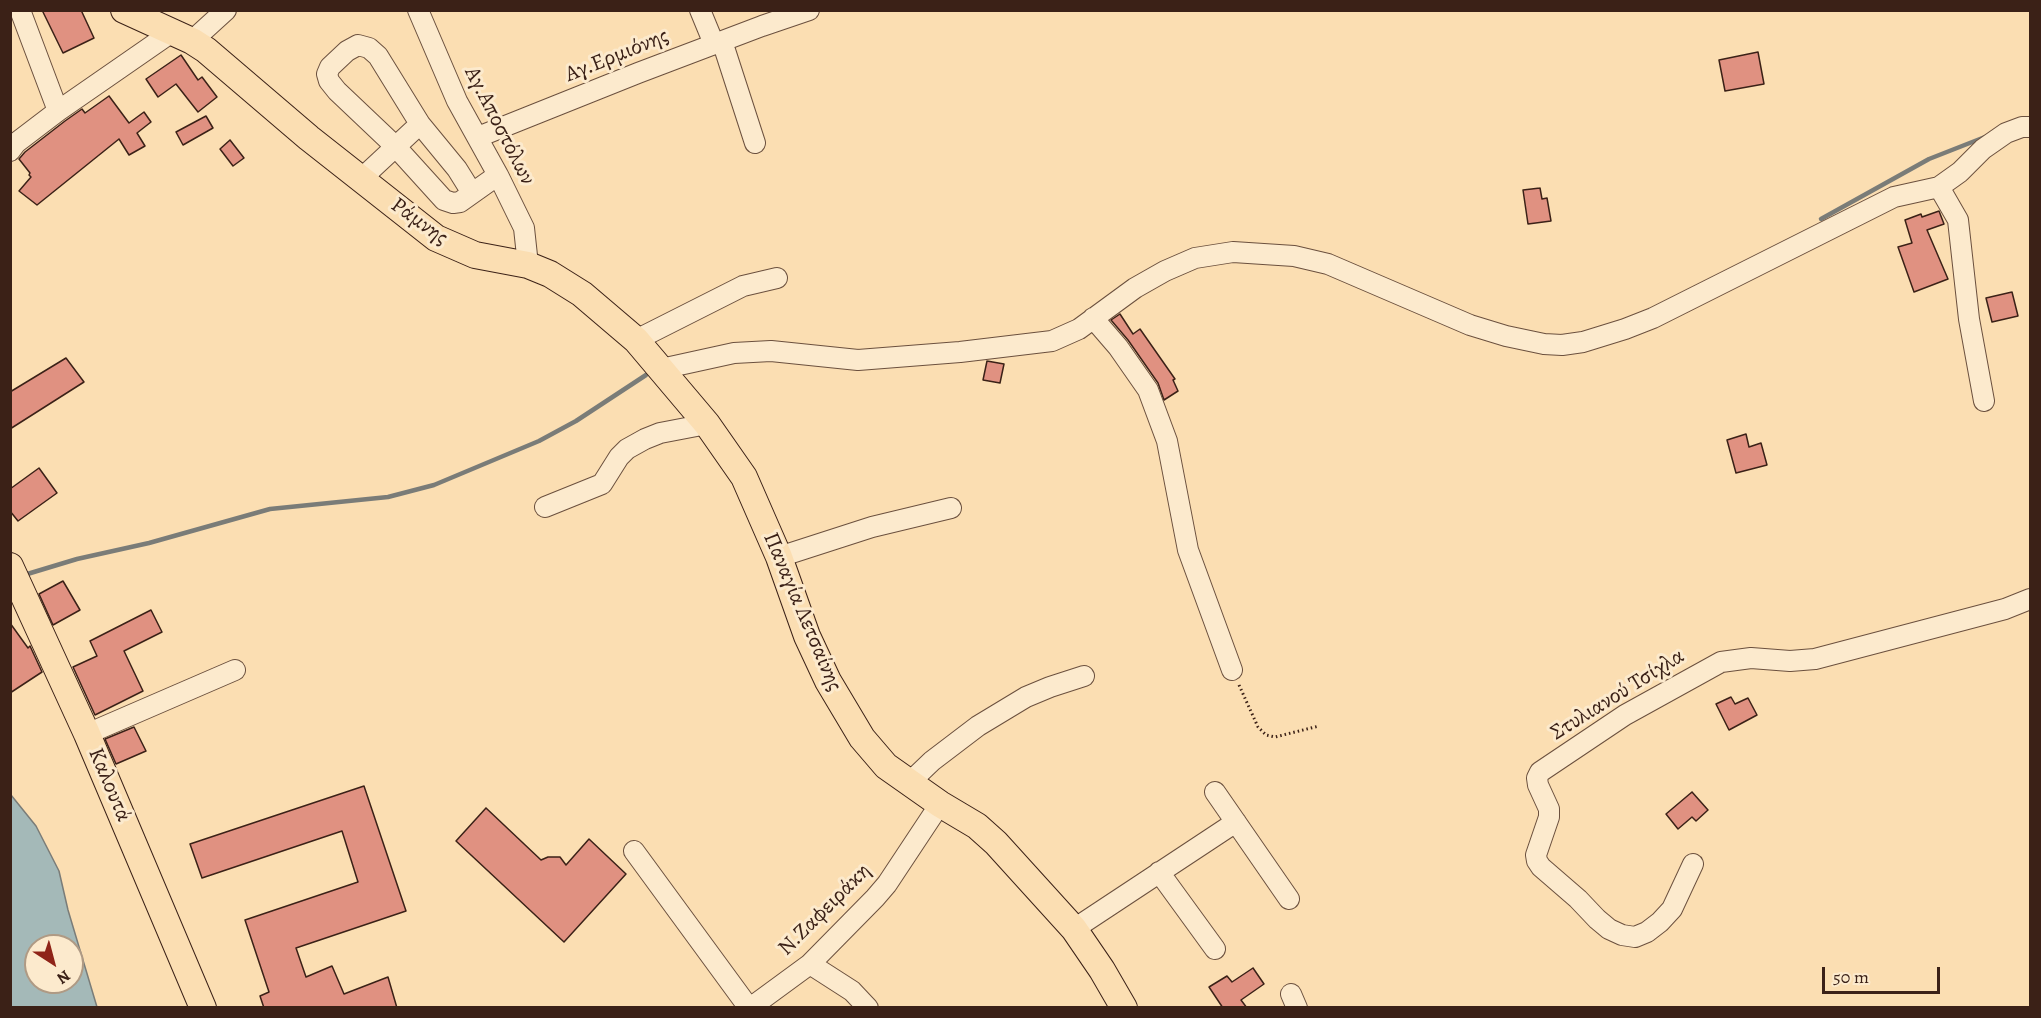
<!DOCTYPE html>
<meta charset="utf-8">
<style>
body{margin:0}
#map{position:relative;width:2041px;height:1018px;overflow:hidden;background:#fbdeb2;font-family:Alegreya,serif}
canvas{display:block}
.frame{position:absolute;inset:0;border:12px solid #3b2117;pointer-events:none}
.north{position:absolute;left:24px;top:934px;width:60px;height:60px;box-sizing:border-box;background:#fceacd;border:2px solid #af9a84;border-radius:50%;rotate:144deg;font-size:16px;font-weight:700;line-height:24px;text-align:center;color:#3b2117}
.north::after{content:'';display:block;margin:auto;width:21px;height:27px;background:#8f2418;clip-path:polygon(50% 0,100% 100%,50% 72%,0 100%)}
.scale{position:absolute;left:1822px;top:967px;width:118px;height:27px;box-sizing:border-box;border:3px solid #3b2117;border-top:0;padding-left:8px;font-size:18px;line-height:21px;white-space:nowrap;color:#3b2117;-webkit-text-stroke:4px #fceacd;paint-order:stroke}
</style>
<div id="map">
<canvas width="2041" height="1018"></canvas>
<div class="frame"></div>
<div class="north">N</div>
<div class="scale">50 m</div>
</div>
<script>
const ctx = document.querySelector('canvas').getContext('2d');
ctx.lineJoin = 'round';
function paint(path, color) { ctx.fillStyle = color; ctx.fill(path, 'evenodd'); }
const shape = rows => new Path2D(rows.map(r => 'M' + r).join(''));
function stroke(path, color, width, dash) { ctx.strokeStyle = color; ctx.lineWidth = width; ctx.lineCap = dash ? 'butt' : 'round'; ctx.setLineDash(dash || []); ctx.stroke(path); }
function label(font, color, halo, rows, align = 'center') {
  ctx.font = font + ' Alegreya,serif'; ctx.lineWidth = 6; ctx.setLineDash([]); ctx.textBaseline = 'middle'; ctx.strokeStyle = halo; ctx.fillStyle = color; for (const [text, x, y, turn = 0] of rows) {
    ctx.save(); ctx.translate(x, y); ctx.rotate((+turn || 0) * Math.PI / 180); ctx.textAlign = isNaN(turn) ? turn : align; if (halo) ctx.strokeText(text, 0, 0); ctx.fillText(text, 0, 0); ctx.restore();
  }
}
const water = shape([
 [11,795,36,826,59,871,68,910,97,1007,11,1007,11,795],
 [36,946,72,946,72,982,36,982,36,946]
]);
paint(water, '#a4b9b8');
stroke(water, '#7a7c78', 1.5);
stroke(shape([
 [1821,219,1929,159,1985,137],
 [24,575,77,559,149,543,270,509,388,497,434,485,539,441,576,421,646,375]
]), '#7a7c78', 4.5);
const building = shape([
 [42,10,81,10,94,38,63,53,42,10],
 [1758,52,1764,84,1725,91,1719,60,1758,52],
 [181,55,198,80,202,77,217,97,198,112,176,84,158,97,146,79,181,55],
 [109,96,129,123,144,112,151,122,137,133,145,146,129,155,119,139,37,205,19,191,31,177,29,175,30,173,19,159,25,152,65,121,82,109,85,113,109,96],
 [206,116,213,128,183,145,176,132,206,116],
 [230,140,244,158,233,166,220,149,230,140],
 [1540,188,1542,199,1547,198,1551,221,1528,224,1523,190,1540,188],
 [1939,211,1944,224,1927,230,1948,279,1914,292,1898,247,1912,243,1905,220,1921,214,1922,217,1939,211],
 [2012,292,2018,316,1992,322,1986,298,2012,292],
 [1120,314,1133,334,1140,329,1175,379,1173,380,1178,391,1164,400,1158,383,1128,340,1111,320,1120,314],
 [66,358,84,382,10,429,10,392,66,358],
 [987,361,1004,364,1000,383,983,380,987,361],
 [1746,434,1749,447,1761,443,1767,465,1736,473,1727,440,1746,434],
 [39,468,57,493,18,521,10,511,10,489,39,468],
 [63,581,80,610,53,625,39,594,63,581],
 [151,610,162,632,124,651,143,691,95,715,73,667,97,656,90,641,151,610],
 [10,623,28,648,30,646,42,672,10,693,10,623],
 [1731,697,1735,704,1748,698,1757,715,1729,730,1716,704,1731,697],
 [134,727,146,751,116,764,105,739,134,727],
 [364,786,406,911,296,948,306,977,332,966,344,994,388,977,397,1008,264,1008,260,996,269,992,245,920,358,882,342,831,202,878,190,844,364,786],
 [1692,792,1708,810,1696,821,1692,817,1678,829,1666,814,1692,792],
 [486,808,541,860,548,857,560,857,566,865,589,839,626,874,564,942,456,841,486,808],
 [1253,968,1264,984,1241,1000,1247,1008,1223,1008,1209,987,1227,976,1232,982,1253,968]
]);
paint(building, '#e09181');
stroke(building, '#3b2117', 1.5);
const minor = shape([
 [20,10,58,111],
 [418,10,457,101,498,175,524,228,528,265],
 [700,10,714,44],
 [192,41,226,10],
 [722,41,755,143],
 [478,137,638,73,762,26,809,10],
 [10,151,16,143,58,111,172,32],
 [362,178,420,124],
 [1939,187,1958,220,1969,319,1984,401],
 [472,193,457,169,420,124,378,56,369,48,358,45,347,51,330,67,327,74,329,81,337,91,395,146,444,200,453,203,460,202,498,175],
 [1093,318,1118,347,1148,390,1167,441,1188,550,1232,670],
 [636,340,743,286,777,278],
 [661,369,734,353,771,351,858,360,960,352,1052,341,1079,329,1135,288,1165,271,1195,258,1233,252,1294,256,1328,264,1470,325,1506,336,1544,344,1562,345,1583,342,1625,329,1653,318,1894,197,1939,187,1960,172,1983,149,2006,133,2022,127,2030,127],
 [545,507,602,484,619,457,627,449,645,439,660,433,707,424],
 [779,557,872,527,951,508],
 [87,734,235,670],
 [909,783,932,761,978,726,1026,697,1050,687,1084,676],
 [1215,792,1289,899],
 [634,851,749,1008],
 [1693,864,1672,909,1660,922,1647,932,1635,937,1622,935,1609,929,1597,919,1578,899,1541,867,1537,861,1536,855,1549,817,1549,809,1538,785,1537,778,1540,772,1625,715,1721,662,1751,658,1790,661,1815,659,2005,609,2030,599],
 [1159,872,1215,949],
 [1074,929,1236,822],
 [810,964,852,991,868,1008],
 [1291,994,1297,1008],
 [750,1008,810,964,875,898,887,884,940,804]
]);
const major = shape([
 [124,10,192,41,206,50,309,138,436,238,475,255,528,265,550,274,582,294,636,340,707,424,744,477,779,557,807,636,828,681,862,738,886,766,940,804,977,826,996,843,1074,929,1102,970,1124,1008],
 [10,566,87,734,203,1008]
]);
stroke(minor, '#6b503e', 22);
stroke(major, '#3b2117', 28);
stroke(shape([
 [1239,685,1258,727,1266,735,1275,737,1319,726]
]), '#3b2117', 3, [1.5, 3]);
stroke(minor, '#fceacd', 20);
stroke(major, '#fbdeb2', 26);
label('22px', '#3b2117', '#fceacd', [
 ["Αγ.Ερμιόνης",617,56,-22],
 ["Αγ.Αποστόλων",499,126,63],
 ["Ράμνης",419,222,36],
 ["Παναγία Λετσαίνης",802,612,67],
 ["Στυλιανού Τσίχλα",1618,695,-32],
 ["Καλουτά",109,785,67],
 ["Ν.Ζαφειράκη",825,910,-45]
]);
</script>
